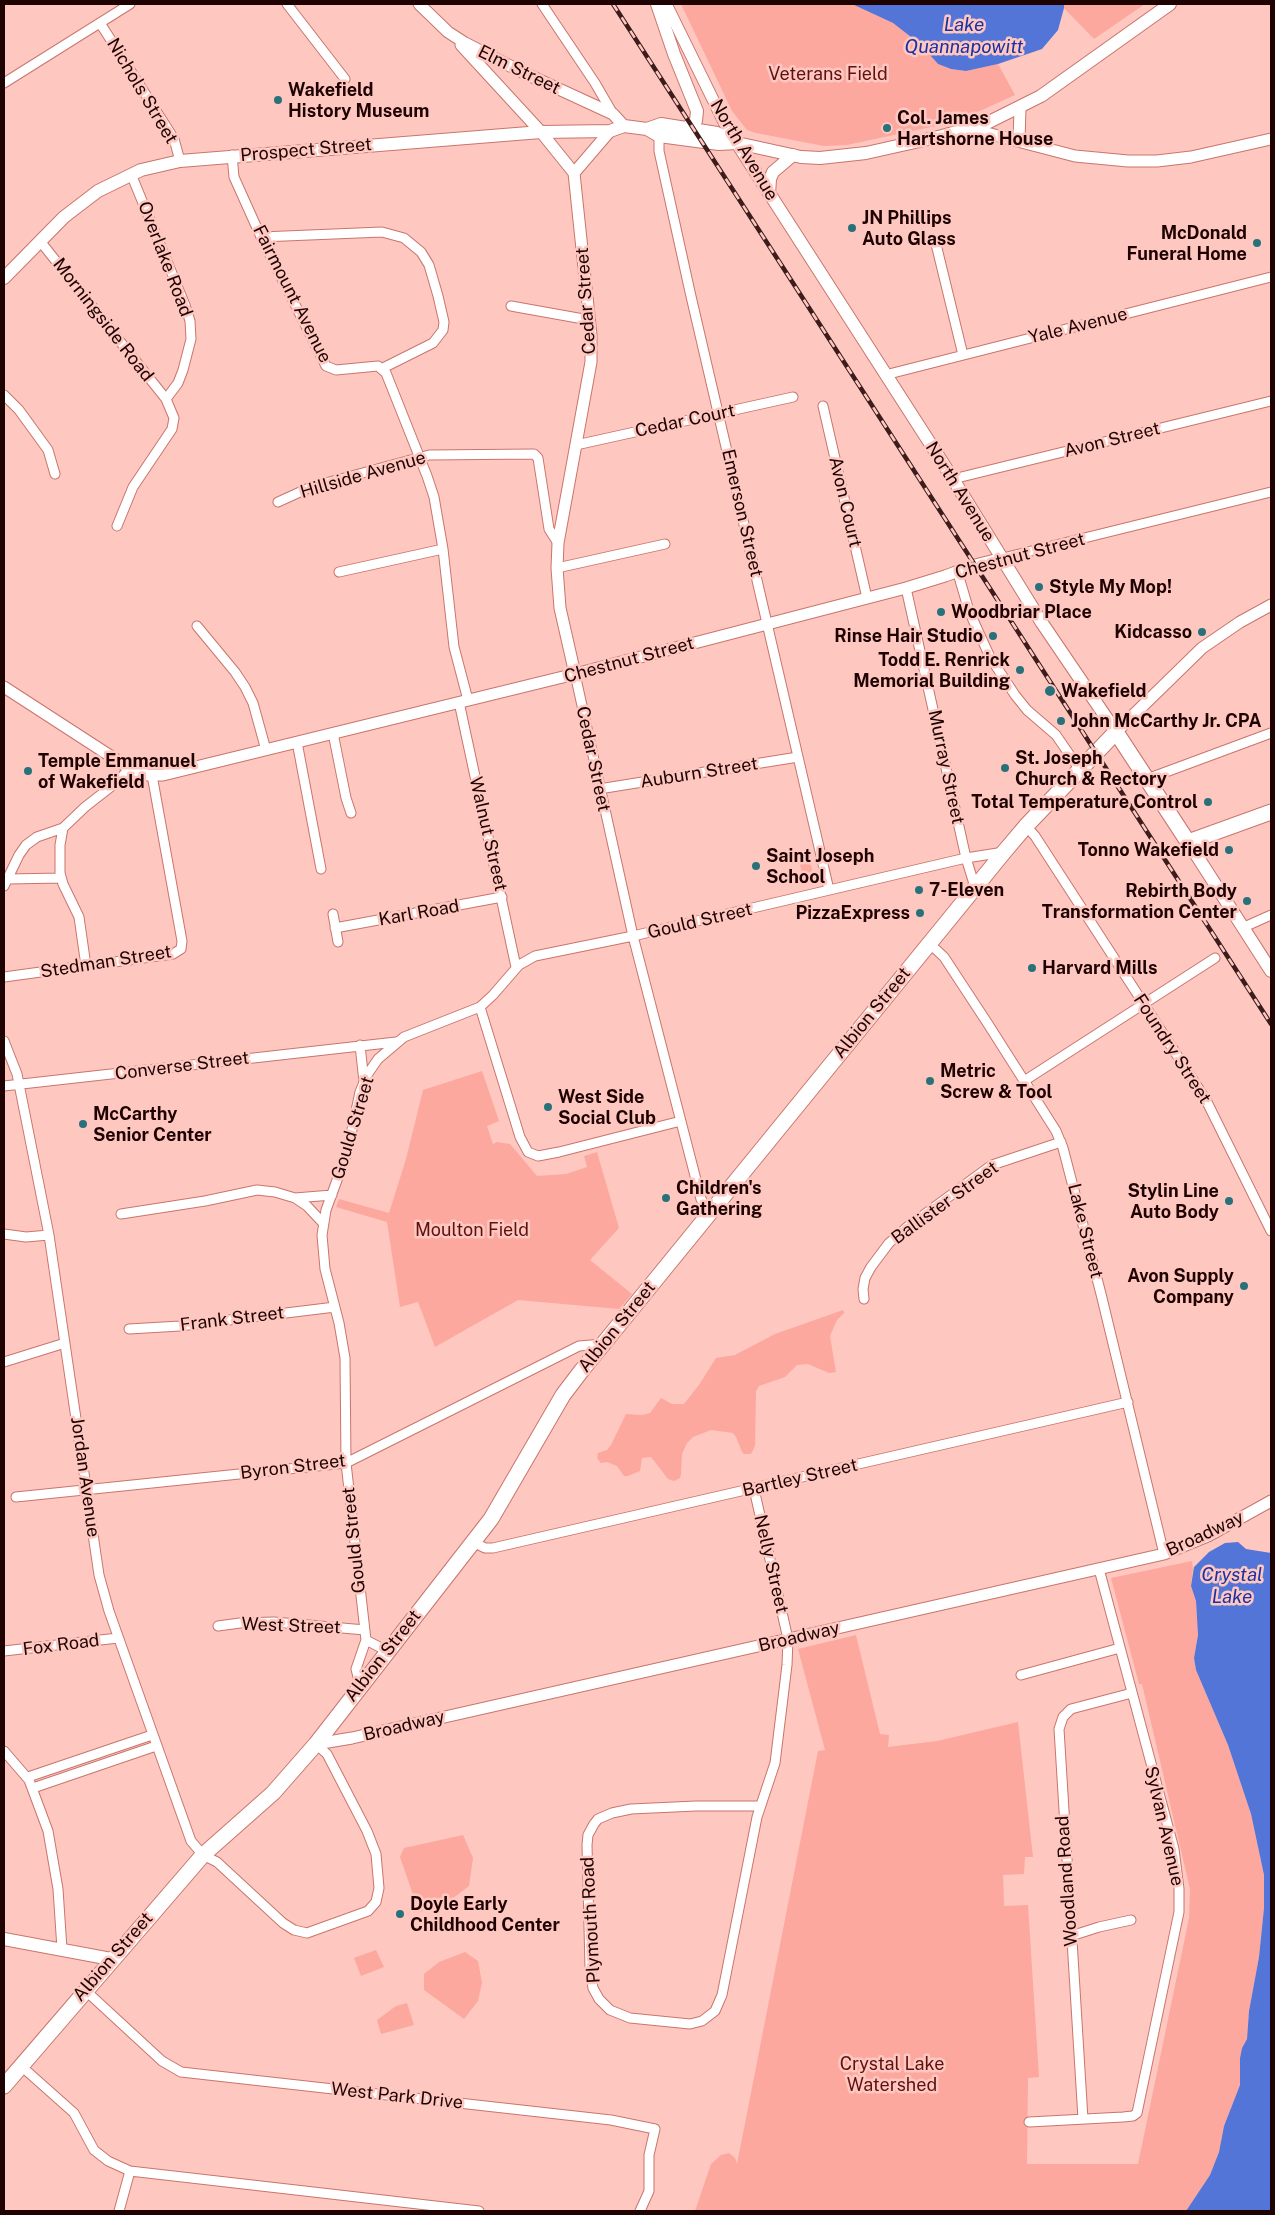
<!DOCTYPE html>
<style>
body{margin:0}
#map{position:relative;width:1275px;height:2215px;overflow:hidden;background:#fec7c0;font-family:"Public Sans",sans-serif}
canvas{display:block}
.frame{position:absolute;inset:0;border:5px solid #1f0302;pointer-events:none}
</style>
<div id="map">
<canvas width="1275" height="2215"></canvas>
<div class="frame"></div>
</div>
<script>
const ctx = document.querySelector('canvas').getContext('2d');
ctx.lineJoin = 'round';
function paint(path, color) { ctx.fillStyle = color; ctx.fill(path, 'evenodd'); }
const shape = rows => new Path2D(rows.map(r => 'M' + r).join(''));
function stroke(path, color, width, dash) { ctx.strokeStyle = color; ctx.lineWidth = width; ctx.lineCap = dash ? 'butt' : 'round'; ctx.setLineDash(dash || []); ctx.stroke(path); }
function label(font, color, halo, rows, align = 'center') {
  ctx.font = font + ' "Public Sans",sans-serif'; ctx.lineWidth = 5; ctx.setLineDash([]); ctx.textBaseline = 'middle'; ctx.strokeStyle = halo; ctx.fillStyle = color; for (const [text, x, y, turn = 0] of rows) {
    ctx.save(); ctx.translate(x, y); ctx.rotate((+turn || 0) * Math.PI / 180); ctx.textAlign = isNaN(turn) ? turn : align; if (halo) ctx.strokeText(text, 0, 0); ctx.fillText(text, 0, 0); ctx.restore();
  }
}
paint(shape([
 [681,4,852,4,893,23,920,44,938,64,951,69,966,71,998,64,1015,95,982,110,945,124,847,145,824,146,756,133,747,130,732,111],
 [1064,4,1145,4,1094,39,1064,8],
 [808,853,814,878,804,881,798,856],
 [482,1071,499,1121,487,1126,493,1144,497,1142,510,1144,537,1176,566,1174,587,1167,584,1156,597,1152,619,1228,590,1260,632,1294,619,1309,518,1300,435,1347,418,1302,400,1307,387,1222,336,1207,339,1199,389,1213,406,1159,423,1090],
 [843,1310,844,1313,837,1320,830,1336,836,1372,829,1373,808,1364,797,1365,785,1377,759,1386,756,1391,755,1446,751,1454,744,1454,742,1452,736,1437,733,1433,711,1430,693,1437,687,1443,682,1454,681,1474,680,1478,674,1481,668,1479,651,1457,642,1458,640,1471,628,1476,624,1476,617,1466,607,1462,601,1463,597,1458,598,1453,607,1450,611,1445,626,1414,642,1415,650,1413,661,1398,672,1404,684,1404,699,1385,716,1358,735,1355,775,1334],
 [1192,1561,1193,1569,1191,1586,1196,1601,1198,1635,1194,1658,1196,1670,1228,1745,1251,1814,1264,1875,1264,1908,1259,1957,1249,2011,1247,2039,1242,2048,1240,2058,1240,2085,1224,2126,1219,2152,1210,2175,1186,2211,695,2211,711,2164,721,2155,729,2153,735,2158,737,2164,818,1751,825,1750,798,1649,856,1635,880,1734,889,1735,888,1747,937,1741,1018,1722,1033,1857,1025,1857,1024,1874,1003,1875,1004,1906,1028,1905,1039,2077,1028,2078,1027,2164,1138,2164,1189,1918,1190,1889,1142,1684,1139,1684,1111,1578],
 [463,1835,473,1858,469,1886,444,1905,419,1912,400,1857,404,1848],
 [376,1950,384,1967,361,1976,354,1958],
 [465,1952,478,1961,482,1983,478,2001,464,2019,424,1990,424,1974,439,1962],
 [407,2003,414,2025,381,2034,377,2020,396,2006]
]), '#fca89e');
paint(shape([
 [852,4,1064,4,1064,8,1058,30,1042,49,998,64,966,71,951,69,938,64,920,44,893,23],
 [1238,1542,1246,1549,1271,1553,1271,2211,1186,2211,1210,2175,1219,2152,1224,2126,1240,2085,1240,2058,1242,2048,1247,2039,1249,2011,1259,1957,1264,1908,1264,1875,1251,1814,1228,1745,1196,1670,1194,1658,1198,1635,1196,1601,1191,1586,1194,1567,1209,1552,1225,1543]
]), '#5275d7');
const minor = shape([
 [287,4,345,79],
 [542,4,595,83,613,114],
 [100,23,174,139,180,161],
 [4,83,130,4],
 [659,136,659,151,690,292,829,890],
 [232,155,234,177,261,237,326,366,336,370,378,366,386,373,427,476,434,497,443,549,454,647,468,700],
 [131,174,185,305,190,321,191,339,183,370,178,383,166,399],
 [261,237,382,232,404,238,421,252,429,265,438,296,444,322,443,330,433,343,383,368],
 [935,240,963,355],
 [40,241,166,399,174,418,172,429,133,487,117,526],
 [511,306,589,320],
 [885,375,1271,277],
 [4,395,19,410,48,450,55,474],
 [823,406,867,598],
 [576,445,793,397],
 [953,479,1271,401],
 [278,502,311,487,429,455,534,454,538,458,549,529,558,543],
 [1003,558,1271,492],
 [557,568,665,544],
 [957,570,969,611,990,657,1015,695,1027,710,1056,735,1080,770],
 [339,572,443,549],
 [906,588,966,858,975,887],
 [197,626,235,672,245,687,253,703,266,750],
 [575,674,633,936,701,1199,710,1213],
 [459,702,516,967],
 [333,733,346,798,351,813],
 [297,742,321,869],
 [1147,779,1271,733],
 [599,789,798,757],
 [1026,826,1035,836,1206,1100,1271,1231],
 [63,828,60,845,60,873,63,884,79,917,86,966],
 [8,879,61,878],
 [4,886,19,855,26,845,37,837,63,828,85,807,117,782,129,769],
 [333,914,338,942],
 [335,928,502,897],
 [1242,928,1271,915],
 [929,943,944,957,988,1024,1056,1131,1063,1148,1101,1294,1164,1554],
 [4,977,173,954,181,949,182,941,152,775],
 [480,1007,520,1137,528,1152,538,1156,559,1152,681,1121],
 [4,1041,17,1074,49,1235,99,1575,109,1611,191,1841,203,1855,217,1862,283,1923,294,1930,307,1933,368,1911,376,1902,379,1888,376,1854,367,1831,327,1754,316,1744],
 [360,1045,364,1082],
 [1024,1081,1215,958],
 [4,1086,396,1042],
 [295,1198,307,1206,323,1223],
 [121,1214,205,1201,257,1190,275,1192,295,1198,332,1195],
 [4,1234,26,1237,49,1235],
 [864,1299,863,1289,865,1278,871,1267,889,1243,906,1228,992,1165,1061,1142],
 [129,1329,180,1326,335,1307],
 [4,1362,65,1343],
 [754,1489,788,1639,787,1665,775,1763,757,1817,722,1995,715,2011,702,2021,690,2024,630,2018,610,2010,599,1999,593,1988,590,1968,587,1845,588,1835,594,1824,598,1819,612,1813,631,1809,696,1806,760,1806],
 [16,1497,346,1463,579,1346,603,1344],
 [473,1542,485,1548,493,1548,1128,1402],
 [218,1626,240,1623,274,1622,365,1630],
 [366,1640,387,1651],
 [4,1651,118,1638],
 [1021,1675,1120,1648],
 [360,1684,356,1669,366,1640,346,1463,345,1358,339,1323,325,1269,322,1235,326,1210,347,1153,360,1092,367,1075,378,1059,404,1037,480,1007,493,995,519,965,535,956,633,936,966,858,1004,852],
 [4,1751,29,1780,48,1831,58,1889,62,1949],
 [28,1777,152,1735],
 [33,1788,156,1746],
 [1071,1936,1099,1927,1131,1920],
 [85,1990,162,2061,181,2072,611,2120,655,2129,649,2155,649,2191,640,2211],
 [20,2065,74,2113,94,2150,108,2161,130,2171,479,2211],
 [1083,2119,1059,1729,1063,1717,1071,1709,1132,1693],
 [1029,2122,1123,2117,1133,2116,1137,2113,1179,1912,1179,1889,1174,1849,1099,1569],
 [119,2211,130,2171]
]);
const tertiary = shape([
 [419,4,448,32,465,43,522,72,613,114,624,126],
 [666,4,724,122,737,143],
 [461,45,541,132,574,173],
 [966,131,983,132,1075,156,1128,161,1157,161,1191,157,1271,139],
 [1019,141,1020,108],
 [575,674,560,608,557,568,558,543,591,362,591,335,574,173,610,131],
 [4,687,132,770,148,775,163,775,575,674,906,588,945,576,975,565,1003,558],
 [1116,732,1202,648,1240,622,1271,605],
 [316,1744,352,1738,1164,1554,1208,1536,1271,1501]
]);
const secondary = shape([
 [657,4,674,54,697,111,696,121,686,128],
 [647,129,659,136,719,144,737,143],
 [737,143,953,479,1042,623,1116,732],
 [769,194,770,179,773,172,793,155],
 [4,278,64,217,98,191,141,170,180,161,541,132,610,131,624,126,647,129,661,124,717,133,737,143,760,148,801,157,820,158,866,153,942,136,985,124,1041,96,1170,4],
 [1188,842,1271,971],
 [4,1939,111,1959]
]);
const primary = shape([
 [4,2086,203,1855,273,1793,316,1744,491,1519,563,1395,582,1370,1004,852,1026,826,1116,732,1188,842,1271,812]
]);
stroke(minor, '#c9756c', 11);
stroke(tertiary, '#c9756c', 13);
stroke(secondary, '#c9756c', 14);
stroke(primary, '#c9756c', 17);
stroke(minor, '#fff', 9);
stroke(tertiary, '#fff', 11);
stroke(secondary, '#fff', 12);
stroke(primary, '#fff', 15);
const rail = shape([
 [613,4,1271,1024]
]);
stroke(rail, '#3d1d1c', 4.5);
stroke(rail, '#fec7c0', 2.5, [8]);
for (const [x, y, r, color] of [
 [278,100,5,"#28717a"],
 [887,128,5,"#28717a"],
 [852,228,5,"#28717a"],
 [1257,243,5,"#28717a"],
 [1039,587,5,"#28717a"],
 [941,612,5,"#28717a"],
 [1202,632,5,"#28717a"],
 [993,636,5,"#28717a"],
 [1020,670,5,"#28717a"],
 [1050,691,6,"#28717a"],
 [1061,721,5,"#28717a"],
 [1005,768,5,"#28717a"],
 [28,771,5,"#28717a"],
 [1208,802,5,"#28717a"],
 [1229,850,5,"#28717a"],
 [756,866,5,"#28717a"],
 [919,890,5,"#28717a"],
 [1247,901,5,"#28717a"],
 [920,913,5,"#28717a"],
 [1032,968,5,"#28717a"],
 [930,1081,5,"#28717a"],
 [548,1107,5,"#28717a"],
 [83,1124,5,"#28717a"],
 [666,1198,5,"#28717a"],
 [1229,1201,5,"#28717a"],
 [1244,1286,5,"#28717a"],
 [400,1914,5,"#28717a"]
]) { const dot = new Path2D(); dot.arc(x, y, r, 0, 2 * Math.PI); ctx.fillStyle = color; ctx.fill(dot); stroke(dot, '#fec7c0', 2); }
label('18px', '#1f0302', '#fec7c0', [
 ["Elm Street",519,70,26],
 ["Nichols Street",142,91,59],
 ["Prospect Street",306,150,-5],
 ["North Avenue",744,150,59],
 ["Overlake Road",165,259,69],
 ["Fairmount Avenue",292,294,63],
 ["Cedar Street",586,301,-94],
 ["Morningside Road",103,320,52],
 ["Yale Avenue",1078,326,-14],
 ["Cedar Court",685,421,-12],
 ["Avon Street",1112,440,-14],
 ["Hillside Avenue",363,475,-16],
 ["North Avenue",960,492,58],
 ["Avon Court",845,502,77],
 ["Emerson Street",742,513,77],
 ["Chestnut Street",1020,556,-15],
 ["Chestnut Street",629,660,-15],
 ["Cedar Street",593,759,78],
 ["Murray Street",946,767,78],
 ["Auburn Street",699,773,-9],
 ["Walnut Street",488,834,77],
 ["Karl Road",419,913,-10],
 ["Gould Street",700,921,-13],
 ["Stedman Street",106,962,-9],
 ["Albion Street",872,1013,-51],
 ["Foundry Street",1172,1049,57],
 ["Converse Street",182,1066,-7],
 ["Gould Street",353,1128,-73],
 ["Ballister Street",945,1203,-36],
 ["Lake Street",1085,1231,76],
 ["Frank Street",232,1319,-7],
 ["Albion Street",617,1327,-51],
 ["Byron Street",293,1467,-7],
 ["Jordan Avenue",85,1477,82],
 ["Bartley Street",800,1478,-13],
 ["Broadway",1205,1534,-25],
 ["Gould Street",354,1540,-96],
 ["Nelly Street",771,1564,77],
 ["West Street",291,1626,2],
 ["Broadway",799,1637,-13],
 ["Fox Road",61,1645,-7],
 ["Albion Street",383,1656,-52],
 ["Broadway",404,1726,-13],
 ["Sylvan Avenue",1164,1826,77],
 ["Woodland Road",1067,1881,-94],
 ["Plymouth Road",591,1920,-93],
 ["Albion Street",113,1957,-49],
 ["West Park Drive",397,2096,6]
]);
label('18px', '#5f1110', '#fec7c0', [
 ["Veterans Field",828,74],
 ["Moulton Field",472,1230],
 ["Crystal Lake",892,2064],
 ["Watershed",892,2085]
]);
label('bold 18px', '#1f0302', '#fec7c0', [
 ["Wakefield",288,90],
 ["History Museum",288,111],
 ["Col. James",897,118],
 ["Hartshorne House",897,139],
 ["JN Phillips",862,218],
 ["Auto Glass",862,239],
 ["McDonald",1247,233,"right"],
 ["Funeral Home",1247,254,"right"],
 ["Style My Mop!",1049,587],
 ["Woodbriar Place",951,612],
 ["Kidcasso",1192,632,"right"],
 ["Rinse Hair Studio",983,636,"right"],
 ["Todd E. Renrick",1010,660,"right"],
 ["Memorial Building",1010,681,"right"],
 ["Wakefield",1061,691],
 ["John McCarthy Jr. CPA",1071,721],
 ["St. Joseph",1015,758],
 ["Church & Rectory",1015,779],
 ["Temple Emmanuel",38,761],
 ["of Wakefield",38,782],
 ["Total Temperature Control",1198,802,"right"],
 ["Tonno Wakefield",1219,850,"right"],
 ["Saint Joseph",766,856],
 ["School",766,877],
 ["7-Eleven",929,890],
 ["Rebirth Body",1237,891,"right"],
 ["Transformation Center",1237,912,"right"],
 ["PizzaExpress",910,913,"right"],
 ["Harvard Mills",1042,968],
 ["Metric",940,1071],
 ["Screw & Tool",940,1092],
 ["West Side",558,1097],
 ["Social Club",558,1118],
 ["McCarthy",93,1114],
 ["Senior Center",93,1135],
 ["Children's",676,1188],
 ["Gathering",676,1209],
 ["Stylin Line",1219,1191,"right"],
 ["Auto Body",1219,1212,"right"],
 ["Avon Supply",1234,1276,"right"],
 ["Company",1234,1297,"right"],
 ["Doyle Early",410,1904],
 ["Childhood Center",410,1925]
], 'left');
label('italic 19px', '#1831a3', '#fec7c0', [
 ["Lake",964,25],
 ["Quannapowitt",964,47],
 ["Crystal",1232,1575],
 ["Lake",1232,1597]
]);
</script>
